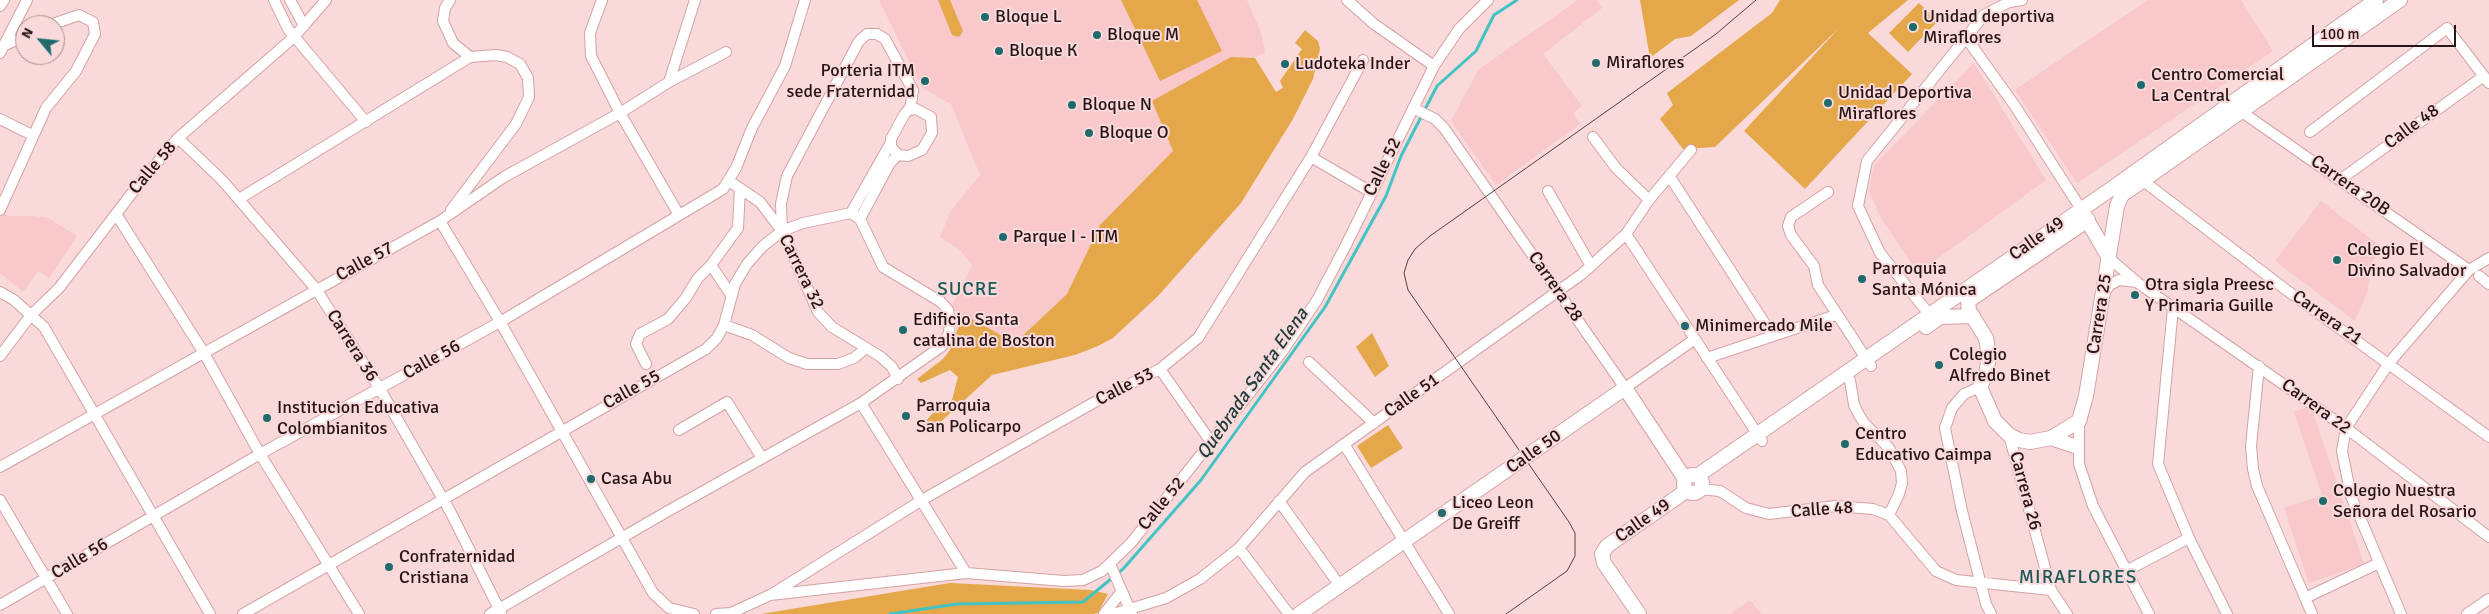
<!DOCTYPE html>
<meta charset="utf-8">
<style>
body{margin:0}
#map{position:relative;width:2489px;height:614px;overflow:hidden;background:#f9d9da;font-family:Signika,sans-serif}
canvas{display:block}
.north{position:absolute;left:15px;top:15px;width:50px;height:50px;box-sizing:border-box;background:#f9d9da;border:1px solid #a58b8c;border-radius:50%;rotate:298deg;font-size:14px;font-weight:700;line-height:20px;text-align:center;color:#271517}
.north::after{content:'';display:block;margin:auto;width:18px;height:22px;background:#1f6b6b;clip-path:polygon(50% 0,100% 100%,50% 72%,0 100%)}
.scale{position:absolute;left:2312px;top:25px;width:144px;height:22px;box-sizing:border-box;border:2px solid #271517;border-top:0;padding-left:6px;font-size:15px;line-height:18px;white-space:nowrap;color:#271517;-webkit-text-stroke:4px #f9d9da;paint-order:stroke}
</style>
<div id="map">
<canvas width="2489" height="614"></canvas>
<div class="north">N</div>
<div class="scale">100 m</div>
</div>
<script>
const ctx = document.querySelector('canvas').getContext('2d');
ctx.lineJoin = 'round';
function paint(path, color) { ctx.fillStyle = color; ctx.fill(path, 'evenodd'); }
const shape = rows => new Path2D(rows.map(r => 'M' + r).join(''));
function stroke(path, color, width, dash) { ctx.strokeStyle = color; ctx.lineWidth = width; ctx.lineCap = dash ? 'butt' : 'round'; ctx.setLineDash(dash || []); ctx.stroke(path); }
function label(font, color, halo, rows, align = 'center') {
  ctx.font = font + ' Signika,sans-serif'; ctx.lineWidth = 4; ctx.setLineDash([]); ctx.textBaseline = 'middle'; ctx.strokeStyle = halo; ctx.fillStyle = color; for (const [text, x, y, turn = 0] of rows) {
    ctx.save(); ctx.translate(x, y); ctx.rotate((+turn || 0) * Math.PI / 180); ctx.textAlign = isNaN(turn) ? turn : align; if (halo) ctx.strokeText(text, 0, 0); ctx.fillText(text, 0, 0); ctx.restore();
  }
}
paint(shape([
 [879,0,1247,0,1261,32,1265,52,1254,58,1231,57,1174,151,1100,225,1067,294,1015,343,951,308,972,265,959,249,940,237,950,212,980,175,951,104,922,88],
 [1578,0,1596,0,1602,8,1543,54,1582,106,1573,113,1580,124,1496,185,1451,121,1478,70],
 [2148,0,2241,0,2273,51,2077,183,2015,90],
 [1974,63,2046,180,1918,273,1882,220,1869,191,1873,171,1875,164],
 [2321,201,2383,248,2372,263,2367,293,2355,321,2275,261],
 [0,212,10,216,32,216,48,218,77,236,49,278,38,271,23,292,0,273],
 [2307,407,2313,412,2364,564,2309,583,2284,508,2322,495,2294,412],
 [1750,600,1761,614,1730,614]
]), '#f8c8ca');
paint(shape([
 [938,0,950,0,963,31,959,37,952,35],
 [1121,0,1197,0,1222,51,1160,81],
 [1640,0,1739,0,1691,36,1675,39,1650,58],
 [1780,0,1908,0,1868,33,1912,74,1805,189,1744,131,1840,27,1715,147,1683,149,1660,119,1673,105,1667,93,1772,13],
 [1919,3,1938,21,1908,52,1889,33],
 [1305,30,1318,41,1320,49,1313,79,1293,119,1241,203,1158,296,1113,338,1098,346,1075,355,992,375,934,428,927,433,921,432,922,426,932,414,952,400,958,377,950,370,921,383,917,379,943,359,950,350,963,314,1015,343,1067,294,1100,225,1173,151,1152,101,1231,57,1255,58,1276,92,1283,88,1280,81,1302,49,1295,43],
 [1372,333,1389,366,1375,377,1356,347],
 [1388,425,1403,448,1371,468,1357,446],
 [950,583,1090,590,1108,594,1098,613,1093,614,761,614]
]), '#e4a74a');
stroke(shape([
 [890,614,957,604,1083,602,1123,569,1201,480,1325,307,1386,196,1401,156,1437,86,1476,51,1494,15,1517,0]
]), '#43c3c3', 3);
const minor = shape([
 [274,0,288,29,366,122],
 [290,0,304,26],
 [450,0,445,8,443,21,453,43,470,57,496,55,507,57,520,64,528,78,529,97,516,124,451,210],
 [602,0,590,33,591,56,620,113,679,215],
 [1347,0,1374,24,1434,66],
 [0,6,4,0],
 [1967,39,2015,106,2081,209],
 [3,46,25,36],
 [0,53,27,0],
 [669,82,695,0],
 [1413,108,1435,119,1444,128,1625,388,1695,339],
 [2236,108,2469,270],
 [916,109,931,117,932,133,922,150,908,156,898,155,891,147,891,139,904,115,908,110,916,109],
 [0,119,32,135],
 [2310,132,2447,28,2489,83],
 [1593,137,1616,168,1649,200],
 [178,138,222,180,316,289,380,389,451,513,501,613],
 [1311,157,1371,192],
 [1670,177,1773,336],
 [2341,179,2484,76],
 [2142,180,2285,289,2489,437],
 [729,181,760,202,782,231,818,312,832,327,881,357,892,367,898,379],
 [1548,191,1591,266],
 [1828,192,1791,217,1788,226,1791,235,1814,266,1818,285,1871,366],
 [239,199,470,57],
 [0,210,46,108,76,71,95,34,93,22,79,15,50,25],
 [851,213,890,144],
 [116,214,204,353,260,454,359,614],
 [860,219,890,163,898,155],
 [440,221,502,325,653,593,669,608,694,614],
 [782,231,781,204,787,176,859,41,867,34,877,34,885,39,913,90,910,110],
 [1626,234,1762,441],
 [2109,258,2138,283,2346,428,2489,537],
 [2479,276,2489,284],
 [0,292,14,300,44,327,210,614],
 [2103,294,2110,285,2119,280,2137,282],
 [731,295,711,265,738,228,740,188],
 [2173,308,2158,464,2189,538,2227,614],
 [1933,319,1880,253,1858,206,1867,161,1984,15,2009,2,2022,0],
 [724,325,752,335,789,358,807,364,838,364,854,358,866,348],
 [0,356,31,315,59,288,139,184,178,138,294,37,326,0],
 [1707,358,1836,315],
 [1309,362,1374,423],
 [646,364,636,344,640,334,668,319,685,299,698,278,711,265],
 [2259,366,2251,446,2253,469,2257,486,2312,614],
 [1160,369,1211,442],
 [1850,380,1854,405,1859,415,1865,424,1889,448,1901,471,1902,483,1899,494,1889,515],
 [1980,387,1964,394,1952,408,1945,428,1962,511,1986,604,1991,614],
 [861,403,966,573],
 [2079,421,2079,464,2093,506,2149,614],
 [679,430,727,402,762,458],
 [2009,435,2051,590,2067,614],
 [1344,444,1449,614],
 [0,467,440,221,504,177,620,113,669,82,726,52],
 [1700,489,1720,491,1746,508,1769,514,1836,506,1873,509,1889,515,1936,571,1956,580,2051,590],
 [0,500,67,614],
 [1279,501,1340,586],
 [1239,548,1289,614],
 [1110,564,1132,614],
 [2126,571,2189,538],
 [772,594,922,500,1100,399,1160,369,1198,338,1311,157,1363,60],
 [2305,598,2379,563],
 [0,605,260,454,500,322,723,189,736,168,752,128,785,66,805,0],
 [243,614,706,349,717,338,724,325,735,284,747,264,763,246,782,231,803,223,851,213],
 [490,614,668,511,861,403,942,346,949,333,950,319,948,310,941,302,883,267,860,219,851,213],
 [716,614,731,613,770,595,966,573,1064,581,1083,580,1102,571,1131,543,1282,352,1317,300,1346,245,1434,66,1459,29,1488,0],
 [1104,614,1122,591],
 [1113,614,1166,598,1200,579,1239,548,1305,472,1582,274,1626,234,1649,200,1691,150],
 [2401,614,2351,496,2342,451,2346,428,2389,363,2469,270,2489,258],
 [2467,614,2489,599]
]);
const major = shape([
 [2083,213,2109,258],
 [2088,220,1968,301,1969,311,1986,338,1989,356,1986,374,1980,387,1995,421,2009,435,2019,440,2030,442,2051,438,2079,421,2086,396,2117,206,2122,195,2400,0],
 [1926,327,1940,317,1973,316],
 [2051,438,2077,447],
 '1684 484a9 9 0 1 1 18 0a9 9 0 1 1-18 0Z',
 [1697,476,2111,189,2376,0],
 [1299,614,1625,388,1685,479],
 [1639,614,1604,563,1602,554,1607,546,1686,491]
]);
stroke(minor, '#d4a2a5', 12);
stroke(major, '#d4a2a5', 16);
stroke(minor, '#fff', 10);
stroke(major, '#fff', 14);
stroke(shape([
 [1506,614,1567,571,1575,556,1575,533,1569,522,1408,290,1404,273,1408,260,1415,249,1430,236,1716,34,1756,0]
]), '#554042', 1);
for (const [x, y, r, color] of [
 [985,17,5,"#1f6b6b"],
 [1913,27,5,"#1f6b6b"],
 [1097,35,5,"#1f6b6b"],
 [999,51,5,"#1f6b6b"],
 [1596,63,5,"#1f6b6b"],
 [1285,64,5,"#1f6b6b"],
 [925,81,5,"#1f6b6b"],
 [2141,85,5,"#1f6b6b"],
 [1828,103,5,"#1f6b6b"],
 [1072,105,5,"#1f6b6b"],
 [1089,133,5,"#1f6b6b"],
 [1003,237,5,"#1f6b6b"],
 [2337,260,5,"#1f6b6b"],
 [1862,279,5,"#1f6b6b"],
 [2135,295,5,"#1f6b6b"],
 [1685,326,5,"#1f6b6b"],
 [903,330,5,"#1f6b6b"],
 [1939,365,5,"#1f6b6b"],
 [906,416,5,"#1f6b6b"],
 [267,418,5,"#1f6b6b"],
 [1845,444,5,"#1f6b6b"],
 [591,479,5,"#1f6b6b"],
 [2323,501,5,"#1f6b6b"],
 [1442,513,5,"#1f6b6b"],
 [389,567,5,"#1f6b6b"]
]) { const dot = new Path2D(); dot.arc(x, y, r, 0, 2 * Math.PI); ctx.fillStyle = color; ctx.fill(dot); stroke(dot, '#f9d9da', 2); }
label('18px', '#271517', '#f9d9da', [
 ["Bloque L",995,17],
 ["Unidad deportiva",1923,17],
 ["Miraflores",1923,38],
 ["Bloque M",1107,35],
 ["Bloque K",1009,51],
 ["Miraflores",1606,63],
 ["Ludoteka Inder",1295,64],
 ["Porteria ITM",915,71,"right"],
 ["sede Fraternidad",915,92,"right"],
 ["Centro Comercial",2151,75],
 ["La Central",2151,96],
 ["Unidad Deportiva",1838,93],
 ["Miraflores",1838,114],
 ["Bloque N",1082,105],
 ["Bloque O",1099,133],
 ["Parque I - ITM",1013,237],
 ["Colegio El",2347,250],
 ["Divino Salvador",2347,271],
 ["Parroquia",1872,269],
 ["Santa Mónica",1872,290],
 ["Otra sigla Preesc",2145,285],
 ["Y Primaria Guille",2145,306],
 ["Edificio Santa",913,320],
 ["catalina de Boston",913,341],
 ["Minimercado Mile",1695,326],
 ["Colegio",1949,355],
 ["Alfredo Binet",1949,376],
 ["Parroquia",916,406],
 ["San Policarpo",916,427],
 ["Institucion Educativa",277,408],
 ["Colombianitos",277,429],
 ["Centro",1855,434],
 ["Educativo Caimpa",1855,455],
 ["Casa Abu",601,479],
 ["Colegio Nuestra",2333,491],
 ["Señora del Rosario",2333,512],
 ["Liceo Leon",1452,503],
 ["De Greiff",1452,524],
 ["Confraternidad",399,557],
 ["Cristiana",399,578]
], 'left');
label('18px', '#271517', '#f9d9da', [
 ["Calle 48",2412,127,-36],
 ["Calle 52",1383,167,-64],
 ["Calle 58",153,168,-50],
 ["Carrera 20B",2350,186,35],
 ["Calle 49",2037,239,-35],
 ["Calle 57",365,262,-29],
 ["Carrera 32",801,272,64],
 ["Carrera 28",1555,287,55],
 ["Carrera 25",2100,314,-81],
 ["Carrera 21",2327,318,35],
 ["Carrera 36",352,346,58],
 ["Calle 56",432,360,-29],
 ["Calle 53",1125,387,-27],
 ["Calle 55",632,390,-29],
 ["Calle 51",1412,396,-35],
 ["Carrera 22",2316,407,36],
 ["Calle 50",1534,452,-35],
 ["Carrera 26",2025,491,75],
 ["Calle 52",1162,504,-51],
 ["Calle 48",1822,510,-4],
 ["Calle 49",1643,521,-35],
 ["Calle 56",80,559,-31]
]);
ctx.letterSpacing = '1px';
label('19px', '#1c5857', '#f9d9da', [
 ["SUCRE",968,290],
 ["MIRAFLORES",2078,578]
]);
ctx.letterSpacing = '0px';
label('italic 19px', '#223d3d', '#f9d9da', [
 ["Quebrada Santa Elena",1253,384,-55]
]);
</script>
